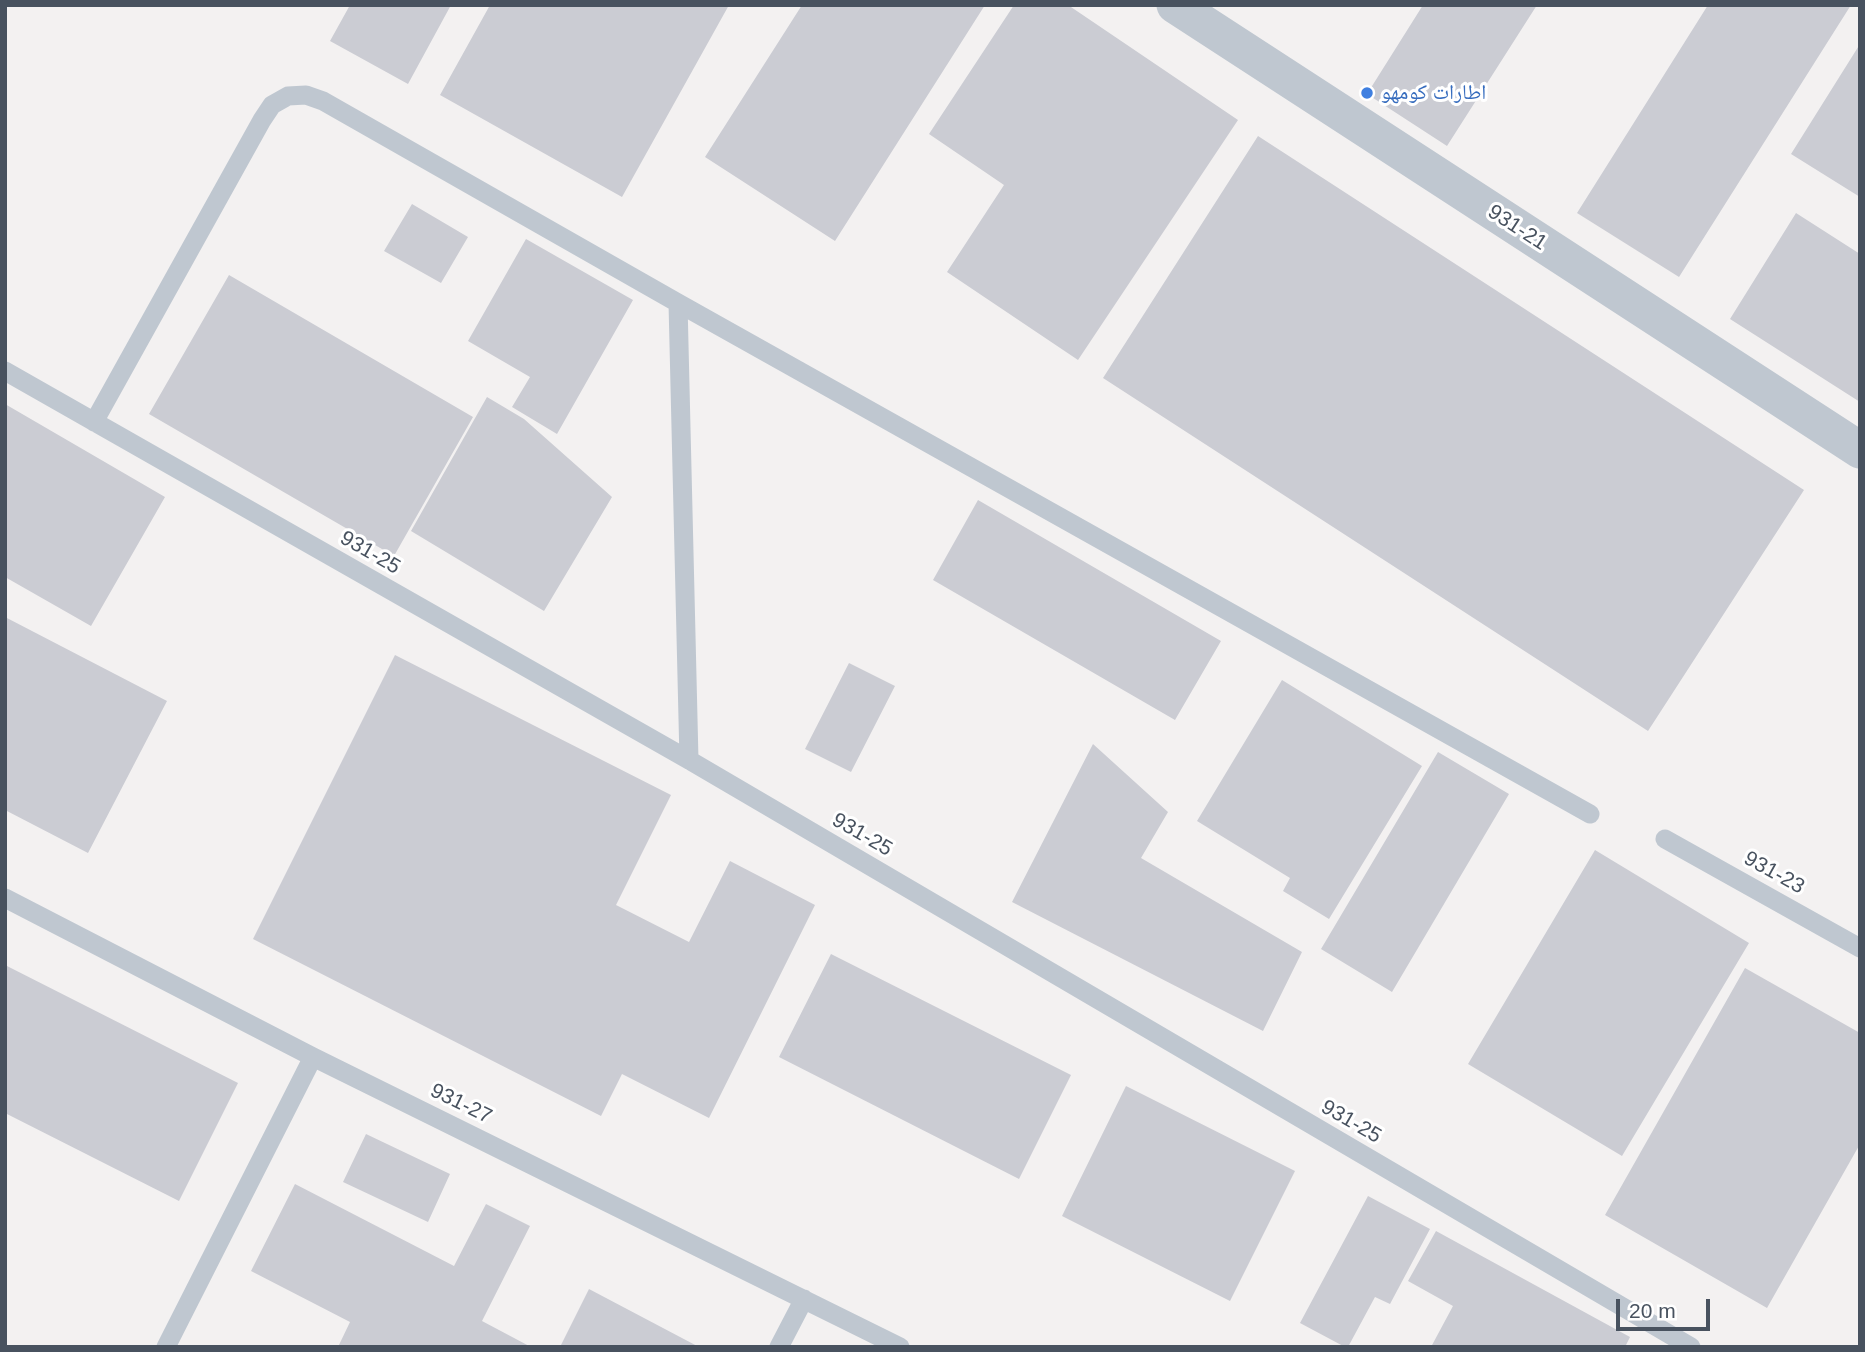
<!DOCTYPE html>
<meta charset="utf-8">
<style>
body{margin:0}
#map{position:relative;width:1865px;height:1352px;overflow:hidden;background:#f3f1f1;font-family:Arial,sans-serif}
canvas{display:block}
.frame{position:absolute;inset:0;border:7px solid #48525f;pointer-events:none}
.scale{position:absolute;left:1616px;top:1299px;width:94px;height:32px;box-sizing:border-box;border:4px solid #48525f;border-top:0;padding-left:9px;font-size:21px;line-height:24px;white-space:nowrap;color:#48525f;-webkit-text-stroke:5px #fff;paint-order:stroke}
</style>
<div id="map">
<canvas width="1865" height="1352"></canvas>
<div class="frame"></div>
<div class="scale">20 m</div>
</div>
<script>
const ctx = document.querySelector('canvas').getContext('2d');
ctx.lineJoin = 'round';
function paint(path, color) { ctx.fillStyle = color; ctx.fill(path, 'evenodd'); }
const shape = rows => new Path2D(rows.map(r => 'M' + r).join(''));
function stroke(path, color, width, dash) { ctx.strokeStyle = color; ctx.lineWidth = width; ctx.lineCap = dash ? 'butt' : 'round'; ctx.setLineDash(dash || []); ctx.stroke(path); }
function label(font, color, halo, rows, align = 'center') {
  ctx.font = font + ' Arial,"Noto Naskh Arabic",sans-serif'; ctx.lineWidth = 6; ctx.setLineDash([]); ctx.textBaseline = 'middle'; ctx.strokeStyle = halo; ctx.fillStyle = color; for (const [text, x, y, turn = 0] of rows) {
    ctx.save(); ctx.translate(x, y); ctx.rotate((+turn || 0) * Math.PI / 180); ctx.textAlign = isNaN(turn) ? turn : align; if (halo) ctx.strokeText(text, 0, 0); ctx.fillText(text, 0, 0); ctx.restore();
  }
}
paint(shape([
 [350,5,451,5,408,84,330,41],
 [490,5,729,5,622,197,440,95],
 [802,5,985,5,835,241,705,157],
 [1014,5,1068,5,1238,120,1078,360,947,272,1004,185,929,134],
 [1423,5,1537,5,1447,146,1367,94],
 [1708,5,1851,5,1679,277,1577,213],
 [1860,44,1860,197,1791,154],
 [1258,136,1804,490,1648,731,1103,378],
 [412,204,468,237,441,283,384,251],
 [1796,213,1860,254,1860,402,1730,319],
 [526,239,633,300,557,434,512,407,530,377,468,341],
 [229,275,473,417,394,556,149,414],
 [487,397,524,419,612,497,544,611,411,531],
 [5,404,165,497,91,626,5,577],
 [978,500,1221,641,1175,720,933,580],
 [5,617,167,701,88,853,5,810],
 [395,655,671,795,616,905,689,942,730,861,815,905,709,1118,622,1074,601,1116,253,939],
 [849,663,895,686,851,772,805,749],
 [1282,680,1422,766,1329,919,1283,891,1290,878,1197,821],
 [1093,744,1168,812,1141,858,1302,952,1263,1031,1012,902],
 [1438,752,1509,794,1392,992,1321,949],
 [1595,850,1749,943,1622,1156,1468,1064],
 [831,954,1071,1075,1019,1179,779,1057],
 [5,965,238,1083,179,1201,5,1113],
 [1745,968,1860,1033,1860,1144,1767,1308,1605,1215],
 [1126,1086,1295,1171,1230,1301,1062,1216],
 [366,1134,450,1174,428,1222,343,1182],
 [295,1184,454,1266,486,1204,530,1226,482,1321,531,1347,338,1347,350,1322,251,1271],
 [1368,1196,1430,1229,1390,1304,1375,1297,1348,1347,1345,1347,1300,1323],
 [1436,1231,1630,1337,1625,1347,1431,1347,1453,1306,1408,1281],
 [589,1289,699,1347,560,1347]
]), '#cbccd3');
stroke(shape([
 [678,303,689,760],
 [5,371,689,760,1691,1347],
 [94,422,262,120,272,105,288,96,306,95,323,101,678,303,1590,814],
 [1665,839,1860,948],
 [5,898,313,1057,900,1347],
 [166,1347,313,1057],
 [779,1347,804,1299]
]), '#bfc7d0', 19);
stroke(shape([
 [1175,5,1860,450]
]), '#bfc7d0', 37);
for (const [x, y, r, color] of [
 [1367,93,7,"#3f7fe0"]
]) { const dot = new Path2D(); dot.arc(x, y, r, 0, 2 * Math.PI); ctx.fillStyle = color; ctx.fill(dot); stroke(dot, '#fff', 2.5); }
label('21px', '#366cbe', '#fff', [
 ["اطارات كومهو",1381,93]
], 'left');
label('21px', '#48525f', '#fff', [
 ["931-21",1517,228,33],
 ["931-25",370,553,30],
 ["931-25",862,835,30],
 ["931-23",1774,873,29],
 ["931-27",461,1104,26],
 ["931-25",1351,1122,30]
]);
</script>
